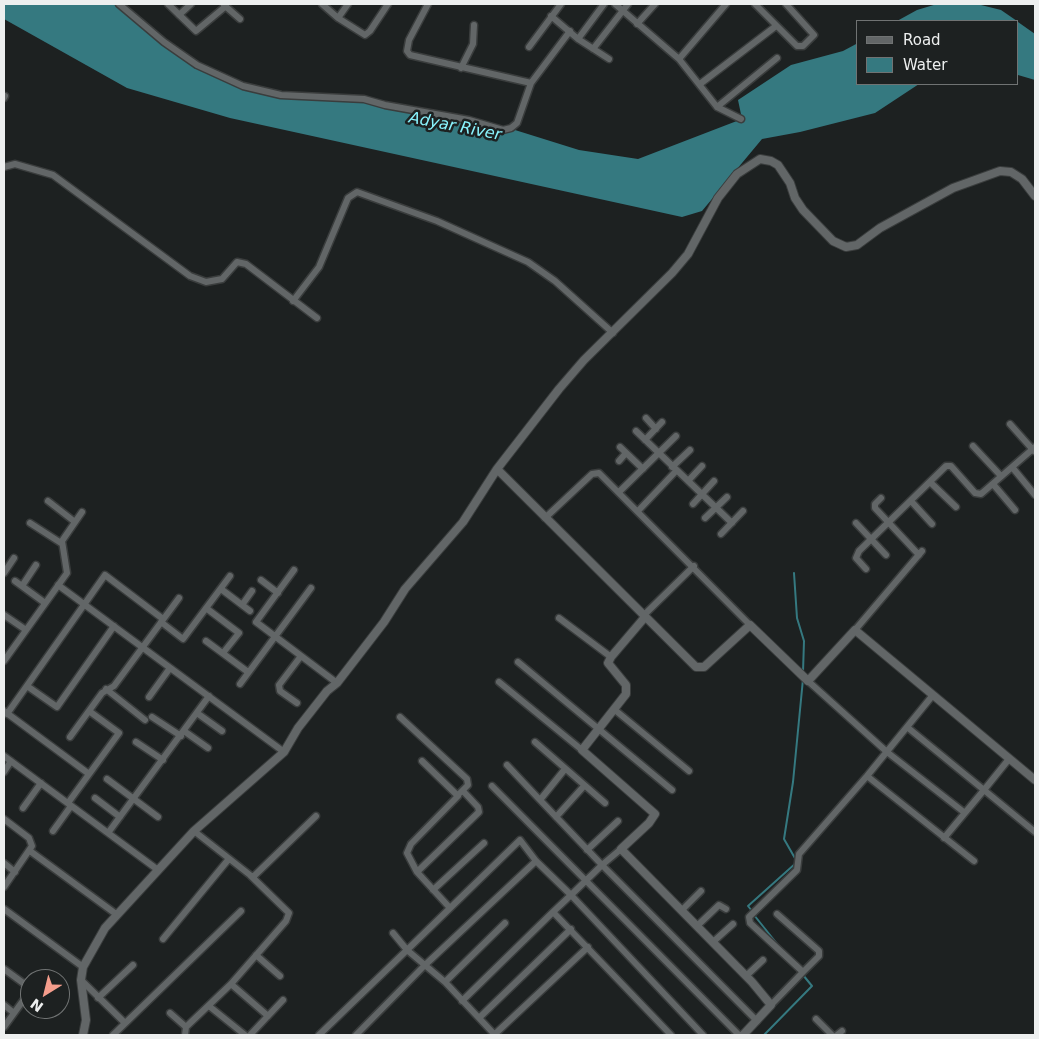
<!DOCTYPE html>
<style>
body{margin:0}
#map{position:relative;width:1039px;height:1039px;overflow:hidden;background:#1d2121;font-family:"DejaVu Sans",sans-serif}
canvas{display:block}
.frame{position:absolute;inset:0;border:5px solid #edefef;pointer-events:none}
.legend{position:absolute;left:856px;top:20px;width:162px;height:65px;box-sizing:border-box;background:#1d2121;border:1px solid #707373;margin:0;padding:6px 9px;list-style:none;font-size:15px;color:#edefef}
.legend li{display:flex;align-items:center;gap:10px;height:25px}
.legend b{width:25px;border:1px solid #707373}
.north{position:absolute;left:20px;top:969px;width:50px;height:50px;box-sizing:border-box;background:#1d2121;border:1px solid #707373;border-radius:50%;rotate:216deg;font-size:14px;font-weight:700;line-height:20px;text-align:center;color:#edefef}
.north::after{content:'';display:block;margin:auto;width:18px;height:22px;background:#f49d8c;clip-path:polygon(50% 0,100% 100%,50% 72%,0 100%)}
</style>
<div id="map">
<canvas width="1039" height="1039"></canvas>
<div class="frame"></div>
<ul class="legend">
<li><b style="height:6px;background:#626667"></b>Road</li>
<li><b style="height:14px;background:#357980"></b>Water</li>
</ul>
<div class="north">N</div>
</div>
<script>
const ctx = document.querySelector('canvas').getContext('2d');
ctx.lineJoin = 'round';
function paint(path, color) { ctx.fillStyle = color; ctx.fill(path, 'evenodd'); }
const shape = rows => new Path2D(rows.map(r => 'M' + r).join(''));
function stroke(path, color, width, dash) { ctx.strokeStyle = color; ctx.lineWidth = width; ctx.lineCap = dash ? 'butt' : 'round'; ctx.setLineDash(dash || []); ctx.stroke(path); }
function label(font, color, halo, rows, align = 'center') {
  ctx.font = font + ' "DejaVu Sans",sans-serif'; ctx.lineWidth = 5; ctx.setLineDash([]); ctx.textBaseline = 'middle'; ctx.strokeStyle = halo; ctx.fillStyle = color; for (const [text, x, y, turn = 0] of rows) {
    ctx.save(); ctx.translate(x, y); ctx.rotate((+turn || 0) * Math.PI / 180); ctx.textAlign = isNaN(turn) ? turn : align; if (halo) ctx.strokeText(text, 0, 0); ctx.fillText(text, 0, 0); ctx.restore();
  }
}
paint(shape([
 [4,4,121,4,155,34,214,75,273,94,383,102,515,130,579,150,638,159,742,119,738,100,791,65,843,51,858,43,858,84,919,84,875,113,800,132,762,139,702,211,682,217,230,118,127,88,4,19],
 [937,4,977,4,1001,10,1017,21,897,21,917,10],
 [1018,22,1035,34,1035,80,1018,75]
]), '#357980');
stroke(shape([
 [794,573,797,618,804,641,803,672],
 [796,860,784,839,793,782,803,679],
 [752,911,748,906,796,863],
 [754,915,778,945],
 [764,1035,812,986,803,975]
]), '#357980', 2);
const minor = shape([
 [119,4,164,42,197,65,243,86,281,95,364,99,385,105,469,120,503,130,511,128,517,123,531,83,570,31],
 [168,4,196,31,226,6],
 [322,4,338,18,365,35,370,31,388,4],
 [428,4,409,40,407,51,410,55,531,83],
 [615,4,679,59,717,107,741,119],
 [755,4,797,46,803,46,814,35,786,4],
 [224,5,240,19],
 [179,15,191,4],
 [551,16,578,39,609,59],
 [338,18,348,4],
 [637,24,655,4],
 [578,39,604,4],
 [529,47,561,4],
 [593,49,628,4],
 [679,59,726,4],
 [461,68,473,44,474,25],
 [700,84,776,26],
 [4,98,5,96],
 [717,107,777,58],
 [4,167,15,164,53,175,190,276,206,282,222,279,237,262,246,264,317,318],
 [293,301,319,267,348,198,357,192,437,221,528,262,555,281,613,333],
 [646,418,656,429],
 [1010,424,1034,451],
 [636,431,732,523],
 [645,440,662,422],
 [973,446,1001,476],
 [620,447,643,469],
 [619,461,626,453],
 [672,467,690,450],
 [1012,467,1035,495],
 [688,481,702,466],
 [930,482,956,507],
 [993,484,1015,510],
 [619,492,676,436],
 [881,498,875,504,875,508,919,555],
 [48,501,75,522],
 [911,501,932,524],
 [693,504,714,481],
 [638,511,676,471],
 [545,518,592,474,599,473,750,625],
 [705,518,727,497],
 [30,523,61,543],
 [856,523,886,555],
 [721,534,743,511],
 [866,569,856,558,859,551,946,466,951,466,975,493,981,494,1035,447],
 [294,570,256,622,337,683],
 [4,573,14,558],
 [261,580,278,593],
 [15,581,45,603],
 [58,585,284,752],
 [22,586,36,565],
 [221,589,250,611],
 [242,605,252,591],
 [206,608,239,633,223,653],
 [4,615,26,630],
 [643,616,694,566],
 [559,618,611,657],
 [161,622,183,639,230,576],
 [855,630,922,551],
 [206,641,248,672],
 [4,661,67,573,62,541,82,512],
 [518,662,672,790],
 [808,681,887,752,965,813],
 [499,682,582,750],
 [240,684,311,588],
 [27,686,57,707,114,626],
 [106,689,145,720],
 [149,697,170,668],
 [297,703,280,691,279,685,301,656],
 [615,710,689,771],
 [4,711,89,774],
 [197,713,222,731],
 [7,714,105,575,163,619],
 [152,717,181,736],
 [400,717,467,779,468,785,460,793],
 [907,727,984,790,944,838],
 [184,731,208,748],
 [70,737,102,693,114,686,179,598],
 [136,742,163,760],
 [535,742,605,803],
 [4,756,158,870],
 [1009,759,984,790,1035,832],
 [422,761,458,796,411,844,407,853,417,872,450,908],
 [507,765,540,800,565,769],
 [4,772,11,761],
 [867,776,974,861],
 [107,779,158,817],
 [492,786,739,1035],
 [95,798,120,817],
 [540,800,602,865,621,849],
 [68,803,119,733,89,711],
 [23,808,41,783],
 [556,817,584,786],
 [4,819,29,838,32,846,4,887],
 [53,831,71,806],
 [108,833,209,696],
 [587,850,618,821],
 [30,851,116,914],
 [4,863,15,872],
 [417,872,479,812,478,807,463,791],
 [253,877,316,816],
 [433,890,484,843],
 [4,909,83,967],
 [682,910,701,891],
 [777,914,819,951,819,956,803,972],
 [697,926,719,905,726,909],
 [163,939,228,860],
 [713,942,733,924],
 [256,955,280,976],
 [4,969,30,988],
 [746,976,763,960],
 [81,980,125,1023],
 [445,982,505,923],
 [231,984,268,1016],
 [98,998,133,965],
 [462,1001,553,912],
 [4,1005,14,1013],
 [771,1005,803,972,750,923,749,917,797,870,799,854,867,776,933,695],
 [209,1006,245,1035],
 [170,1013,186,1027,185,1035],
 [479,1018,571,929],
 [816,1019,832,1035],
 [4,1027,30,991],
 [186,1027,231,984,286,921,289,913,250,875,194,831],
 [495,1034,588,947],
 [113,1035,241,911],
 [250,1035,283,1000],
 [319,1035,407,950,393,933],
 [356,1035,424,966,536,861],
 [495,1035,445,982,407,950,520,840,536,861,571,895,553,912,671,1035],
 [703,1035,571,895,602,865,757,1021],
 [837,1035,842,1031]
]);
const tertiary = shape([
 [497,469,696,667,704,667,750,625,808,681,855,630,1035,780],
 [645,617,611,657,608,663,626,685,626,694,582,750,655,814,649,823,621,849,752,982,771,1005,743,1035],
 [83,1035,86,1020,81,980,83,967,105,928,194,831,284,752,298,728,327,691,337,683,384,622,405,589,463,522,497,469,559,389,584,360,672,273,688,254,718,198,737,174,760,159,771,161,778,165,790,183,795,198,803,210,833,241,846,247,857,245,880,228,953,188,1000,171,1011,172,1022,179,1035,196]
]);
stroke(minor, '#3a3d3d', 9);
stroke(tertiary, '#3a3d3d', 10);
stroke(minor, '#626667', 6);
stroke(tertiary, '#626667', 8);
label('italic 16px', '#89f3fd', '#1d2121', [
 ["Adyar River",455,127,11]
]);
</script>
